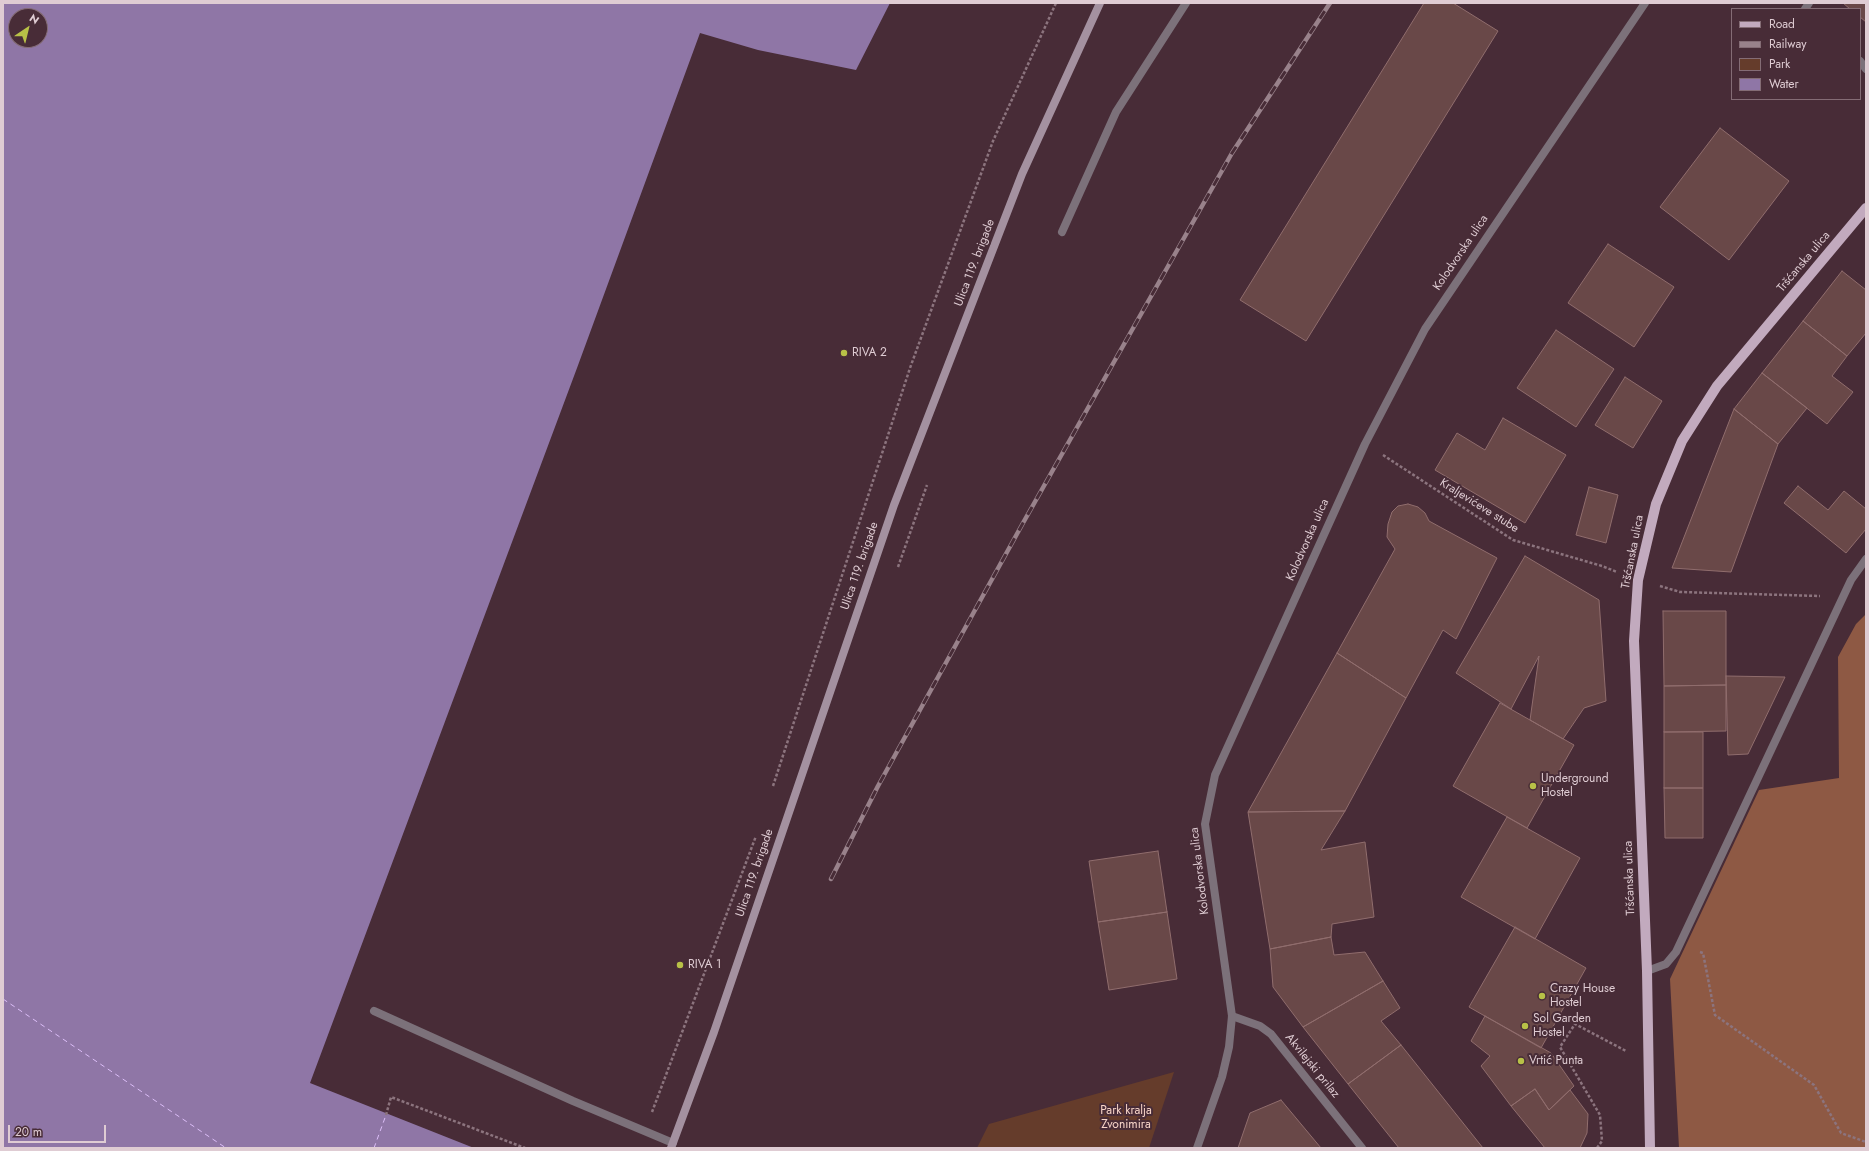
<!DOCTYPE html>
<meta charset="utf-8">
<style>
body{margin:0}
#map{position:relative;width:1869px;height:1151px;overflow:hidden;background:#482c37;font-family:Jost,sans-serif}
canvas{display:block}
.frame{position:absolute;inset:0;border:4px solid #dfccd3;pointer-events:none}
.legend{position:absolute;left:1731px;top:8px;width:130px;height:92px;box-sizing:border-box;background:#482c37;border:1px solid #846c75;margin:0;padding:5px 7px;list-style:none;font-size:12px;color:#dfccd3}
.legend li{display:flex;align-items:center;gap:8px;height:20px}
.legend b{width:20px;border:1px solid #846c75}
.north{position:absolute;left:8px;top:8px;width:40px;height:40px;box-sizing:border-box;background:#482c37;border:1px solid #846c75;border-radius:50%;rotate:35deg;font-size:11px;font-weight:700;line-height:16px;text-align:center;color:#dfccd3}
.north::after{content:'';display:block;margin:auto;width:14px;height:18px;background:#b8c147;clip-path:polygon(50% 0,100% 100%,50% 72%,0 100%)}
.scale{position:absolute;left:8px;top:1125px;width:98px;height:18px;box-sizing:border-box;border:2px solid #dfccd3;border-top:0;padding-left:5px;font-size:12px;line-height:14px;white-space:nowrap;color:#dfccd3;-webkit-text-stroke:3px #482c37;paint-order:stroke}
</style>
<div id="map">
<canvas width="1869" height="1151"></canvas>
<div class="frame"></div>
<ul class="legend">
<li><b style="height:5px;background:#c2aabe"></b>Road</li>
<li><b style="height:5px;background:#99828b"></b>Railway</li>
<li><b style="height:11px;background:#653c2b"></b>Park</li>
<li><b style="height:11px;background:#8f76a6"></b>Water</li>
</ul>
<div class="north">N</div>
<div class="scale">20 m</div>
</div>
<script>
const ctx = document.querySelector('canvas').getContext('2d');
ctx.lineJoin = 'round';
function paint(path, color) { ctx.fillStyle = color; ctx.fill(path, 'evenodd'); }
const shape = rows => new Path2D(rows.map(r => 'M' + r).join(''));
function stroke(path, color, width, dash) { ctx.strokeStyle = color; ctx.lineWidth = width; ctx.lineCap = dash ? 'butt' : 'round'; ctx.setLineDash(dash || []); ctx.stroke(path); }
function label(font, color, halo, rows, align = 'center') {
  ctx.font = font + ' Jost,sans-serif'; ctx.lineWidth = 4; ctx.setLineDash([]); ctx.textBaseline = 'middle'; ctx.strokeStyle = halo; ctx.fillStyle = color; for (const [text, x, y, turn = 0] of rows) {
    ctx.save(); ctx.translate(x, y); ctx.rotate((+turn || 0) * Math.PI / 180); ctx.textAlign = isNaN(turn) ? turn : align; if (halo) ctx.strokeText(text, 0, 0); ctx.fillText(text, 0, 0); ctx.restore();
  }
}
paint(shape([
 [1174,1072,1149,1148,977,1148,989,1124]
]), '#653c2b');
paint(shape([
 [1866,614,1866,1148,1679,1148,1670,979,1759,790,1839,778,1838,657,1856,624]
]), '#8e5944');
paint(shape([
 [3,3,890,3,856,70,758,50,700,33,577,368,310,1083,474,1148,3,1148],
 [16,16,40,16,40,40,16,40]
]), '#8f76a6');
stroke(shape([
 [3,999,226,1148],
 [374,1148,386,1115]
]), '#dcbef8', 1, [5, 4]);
const building = shape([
 [1424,3,1453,3,1498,31,1306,341,1240,300,1424,3],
 [1843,3,1866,3,1866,22,1860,17,1860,9,1850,9,1843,3],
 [1720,128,1789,181,1729,260,1660,207,1720,128],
 [1608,244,1674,287,1634,347,1568,303,1608,244],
 [1842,271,1866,290,1866,333,1847,356,1803,321,1842,271],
 [1803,321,1847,356,1832,376,1853,392,1827,424,1762,373,1803,321],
 [1556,330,1614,369,1576,427,1517,388,1556,330],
 [1762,373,1807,408,1778,444,1734,409,1762,373],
 [1625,377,1662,401,1633,448,1595,425,1625,377],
 [1734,409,1778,444,1731,572,1672,568,1734,409],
 [1503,418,1566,455,1525,523,1435,470,1457,433,1485,450,1503,418],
 [1798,486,1828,510,1844,491,1866,509,1866,529,1846,553,1784,503,1798,486],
 [1589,487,1618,495,1606,543,1576,535,1589,487],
 [1408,504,1418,507,1425,513,1429,521,1497,558,1456,639,1443,630,1406,698,1337,653,1395,549,1387,537,1388,524,1392,512,1398,506,1408,504],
 [1525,556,1599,600,1606,701,1584,708,1563,739,1530,720,1539,656,1511,709,1456,673,1525,556],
 [1663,611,1726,611,1726,685,1664,686,1663,611],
 [1337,653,1406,698,1345,811,1248,812,1337,653],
 [1726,676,1785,677,1748,754,1728,755,1726,676],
 [1726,685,1726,731,1664,732,1664,686,1726,685],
 [1500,703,1574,745,1527,828,1453,786,1500,703],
 [1664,732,1703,732,1703,788,1664,788,1664,732],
 [1664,788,1703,788,1703,838,1665,838,1664,788],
 [1345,811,1321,850,1365,842,1374,917,1332,924,1331,937,1270,949,1248,812,1345,811],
 [1507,817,1580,858,1535,939,1461,897,1507,817],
 [1158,851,1167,912,1098,922,1089,861,1158,851],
 [1167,912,1177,979,1109,990,1098,922,1167,912],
 [1515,927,1586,968,1541,1048,1469,1007,1515,927],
 [1331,937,1334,955,1365,952,1383,981,1303,1027,1273,987,1270,949,1331,937],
 [1383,981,1400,1008,1381,1021,1401,1045,1348,1084,1303,1027,1383,981],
 [1485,1016,1551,1053,1574,1086,1549,1110,1535,1089,1511,1106,1481,1066,1490,1056,1471,1041,1485,1016],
 [1401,1045,1483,1148,1399,1148,1348,1084,1401,1045],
 [1535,1089,1549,1110,1570,1090,1588,1114,1587,1133,1580,1148,1545,1148,1511,1106,1535,1089],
 [1281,1100,1321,1148,1238,1148,1250,1113,1281,1100]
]);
paint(building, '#694848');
stroke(building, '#906d6d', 1);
stroke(shape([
 [1383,455,1513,540,1602,566,1617,572],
 [898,567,927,485],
 [1660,586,1680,592,1820,596],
 [773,786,910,368,993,141,1056,3],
 [1700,952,1703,953,1715,1015,1814,1085,1841,1133,1866,1142],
 [652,1112,756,836],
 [386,1115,391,1097,525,1148],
 [1597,1148,1602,1141,1600,1115,1560,1047,1575,1024,1626,1051]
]), '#8c747e', 2.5, [3, 2]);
stroke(shape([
 [1805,9,1809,3],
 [1860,61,1866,69],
 [1062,232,1116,112,1186,3],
 [374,1011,573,1101,673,1143],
 [1232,1016,1260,1026,1271,1034,1362,1148]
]), '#7c717a', 8);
stroke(shape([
 [1647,971,1666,964,1676,952,1851,580,1866,559],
 [1197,1148,1222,1077,1229,1047,1232,1016,1205,824,1215,775,1365,444,1425,329,1645,3]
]), '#7c717a', 8);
stroke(shape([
 [671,1148,714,1032,894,505,1022,174,1100,3]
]), '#a491a0', 8);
stroke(shape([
 [1650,1148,1647,971,1634,641,1638,580,1656,504,1682,441,1717,386,1866,208]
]), '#c2aabe', 10);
const rail = shape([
 [831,879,878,786,1023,523,1232,153,1330,3]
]);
stroke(rail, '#99828b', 4.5);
stroke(rail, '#482c37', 3, [9]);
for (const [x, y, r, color] of [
 [844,353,4,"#b8c147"],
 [1533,786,4,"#b8c147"],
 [680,965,4,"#b8c147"],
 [1542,996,4,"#b8c147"],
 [1525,1026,4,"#b8c147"],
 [1521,1061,4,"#b8c147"]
]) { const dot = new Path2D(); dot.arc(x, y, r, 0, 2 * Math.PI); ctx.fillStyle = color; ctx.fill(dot); stroke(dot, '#482c37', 1.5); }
label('12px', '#dfccd3', '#482c37', [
 ["Kolodvorska ulica",1461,253,-56],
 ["Tršćanska ulica",1804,262,-50],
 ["Ulica 119. brigade",975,263,-69],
 ["Kraljevićeve stube",1479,506,32],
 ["Kolodvorska ulica",1308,540,-66],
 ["Tršćanska ulica",1633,552,-79],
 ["Ulica 119. brigade",860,566,-71],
 ["Kolodvorska ulica",1200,871,-97],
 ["Ulica 119. brigade",755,873,-71],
 ["Tršćanska ulica",1630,878,-92],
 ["Akvilejski prilaz",1312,1066,51]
]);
label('12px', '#dfccd3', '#482c37', [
 ["RIVA 2",852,353],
 ["Underground",1541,779],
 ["Hostel",1541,793],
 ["RIVA 1",688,965],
 ["Crazy House",1550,989],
 ["Hostel",1550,1003],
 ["Sol Garden",1533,1019],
 ["Hostel",1533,1033],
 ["Vrtić Punta",1529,1061]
], 'left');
label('12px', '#f8d5c8', '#482c37', [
 ["Park kralja",1126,1111],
 ["Zvonimira",1126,1125]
]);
</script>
